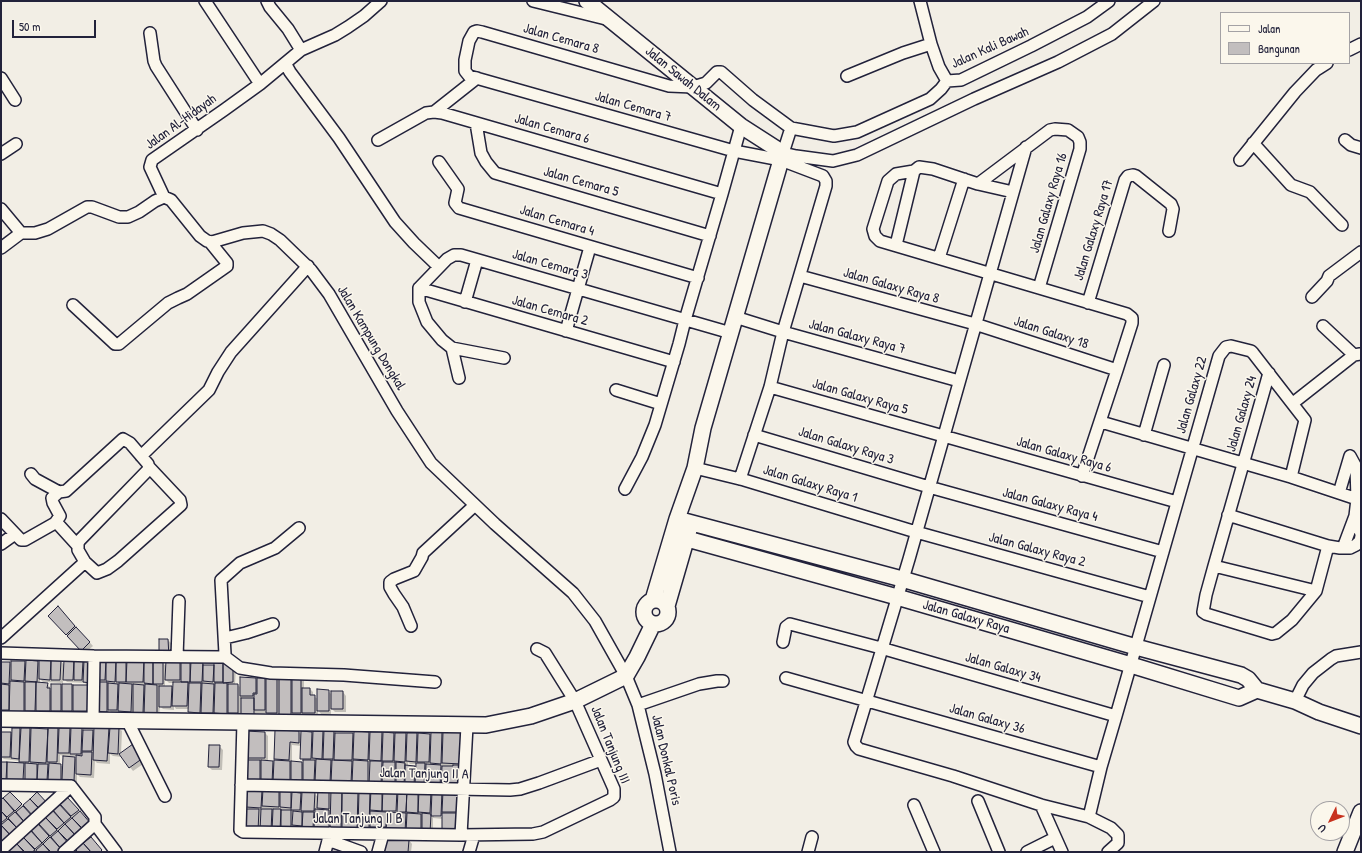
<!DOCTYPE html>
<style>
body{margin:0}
#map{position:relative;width:1362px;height:853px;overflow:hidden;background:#f2eee5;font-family:"Patrick Hand",sans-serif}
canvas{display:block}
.frame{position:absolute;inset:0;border:2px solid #22223b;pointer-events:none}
.legend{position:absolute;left:1220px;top:12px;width:130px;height:52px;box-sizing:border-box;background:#fbf7ec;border:1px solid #a4a2a5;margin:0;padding:5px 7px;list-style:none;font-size:12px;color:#22223b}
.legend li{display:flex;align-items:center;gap:8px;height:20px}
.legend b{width:20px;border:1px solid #a4a2a5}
.north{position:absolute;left:1310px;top:801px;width:40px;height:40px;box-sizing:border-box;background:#fbf7ec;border:1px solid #a4a2a5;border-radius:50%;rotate:227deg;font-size:11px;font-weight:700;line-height:16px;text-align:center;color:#22223b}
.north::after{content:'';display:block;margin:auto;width:14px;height:18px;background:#c8321e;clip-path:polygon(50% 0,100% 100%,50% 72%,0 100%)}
.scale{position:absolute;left:12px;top:20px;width:84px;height:18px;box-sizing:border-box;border:2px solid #22223b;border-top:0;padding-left:5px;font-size:12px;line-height:14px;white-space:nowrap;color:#22223b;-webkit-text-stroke:3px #fbf7ec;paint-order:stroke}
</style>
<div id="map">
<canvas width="1362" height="853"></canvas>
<div class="frame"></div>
<ul class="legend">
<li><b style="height:5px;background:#fbf7ec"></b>Jalan</li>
<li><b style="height:11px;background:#c2bebe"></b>Bangunan</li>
</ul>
<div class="north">U</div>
<div class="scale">50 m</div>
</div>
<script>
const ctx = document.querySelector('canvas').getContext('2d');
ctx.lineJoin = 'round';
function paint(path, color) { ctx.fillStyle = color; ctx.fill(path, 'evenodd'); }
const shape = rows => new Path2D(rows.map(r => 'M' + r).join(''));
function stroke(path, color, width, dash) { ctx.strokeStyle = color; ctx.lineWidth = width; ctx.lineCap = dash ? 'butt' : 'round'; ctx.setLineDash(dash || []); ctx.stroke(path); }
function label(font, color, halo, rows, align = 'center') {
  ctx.font = font + ' "Patrick Hand",sans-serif'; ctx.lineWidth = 3; ctx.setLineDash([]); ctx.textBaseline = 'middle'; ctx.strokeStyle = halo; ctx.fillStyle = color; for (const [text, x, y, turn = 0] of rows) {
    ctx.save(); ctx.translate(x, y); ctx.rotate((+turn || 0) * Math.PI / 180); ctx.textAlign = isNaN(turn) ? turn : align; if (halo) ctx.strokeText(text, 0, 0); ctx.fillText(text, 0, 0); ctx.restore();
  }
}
paint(shape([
 [58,608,93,646,85,653,49,616],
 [168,640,171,643,171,659,163,659],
 [40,660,61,661,65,666,65,661,91,661,93,714,77,713,75,711,75,714,66,714,63,711,63,713,55,713,53,711,53,714,29,714,26,711,26,716,1,713,1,663,10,663,12,666,24,662,27,665,37,662,40,664],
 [63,678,67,682,85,683,88,686,63,685],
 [40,679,45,684,40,683],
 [45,682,63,683,63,688,60,685,52,692,50,690,50,687],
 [97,661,162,662,166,666,180,662,182,664,182,663,202,662,205,666,236,667,235,685,238,685,241,688,256,679,258,681,265,679,267,681,277,677,280,680,280,676,304,679,304,689,310,689,313,692,313,696,318,699,328,691,332,695,332,692,343,692,346,696,346,712,335,712,331,708,331,714,321,714,318,710,318,716,306,716,304,714,304,716,270,716,267,713,256,713,256,718,245,718,241,714,241,716,232,716,230,713,229,716,218,716,216,714,216,716,205,716,203,713,203,715,192,715,189,712,189,709,176,709,174,706,174,710,163,709,160,706,159,718,137,715,134,713,134,714,112,713,109,710,109,714,98,714],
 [165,679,169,683,174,683,174,690,171,687,165,687],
 [108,728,110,730,119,728,122,731,121,754,133,745,146,762,133,771,122,757,113,756,110,754,110,764,97,763,95,761,94,778,80,777,77,774,77,784,1,782,1,740,11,733,13,736,13,729,30,729,32,732,32,729,82,729,84,731,93,731,95,734],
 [60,755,64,756,63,767,60,765],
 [73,756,77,756,77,761],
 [1,757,4,759,20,761,20,764,8,766,6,763,1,763],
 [299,732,302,735,312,733,314,735,323,732,325,734,334,732,335,734,352,734,355,736,369,733,371,736,382,733,384,736,393,734,396,736,406,734,408,736,416,734,419,736,430,735,432,737,442,733,444,736,462,733,460,816,443,819,433,818,433,836,374,829,372,827,372,831,306,830,303,827,294,826,293,834,261,834,250,810,247,807,247,790,291,788,294,793,314,793,319,798,329,791,331,794,332,791,357,793,360,796,369,792,372,795,372,790,444,790,263,785,249,761,245,757,265,733,268,736,268,761,272,762,275,764,278,761,275,758],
 [292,745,301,746,301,758,304,762,304,765,302,763,292,762],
 [408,762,410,764,417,764,416,767,408,766],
 [434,815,446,815,446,817,434,817],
 [219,746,223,750,222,770,212,770,209,767],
 [10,793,23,807,37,794,51,809,1,852,1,801],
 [67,799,93,828,66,852,8,852],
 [409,840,412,844,411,852,385,852]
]), '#0003');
const building = shape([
 [58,606,75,626,66,635,48,616,58,606],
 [76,627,90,642,81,651,67,636,76,627],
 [159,639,168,639,169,657,159,656,159,639],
 [39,659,51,660,50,680,39,679,39,659],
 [26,660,38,661,37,682,25,681,26,660],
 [51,660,61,660,60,680,51,680,51,660],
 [64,660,74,660,73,680,63,680,64,660],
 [74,660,83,661,82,680,74,680,74,660],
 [84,660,91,660,91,683,83,682,84,660],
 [96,660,106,660,105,680,96,680,96,660],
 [106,660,116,661,115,682,106,681,106,660],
 [116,660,126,661,126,682,116,682,116,660],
 [127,660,144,660,143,682,126,682,127,660],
 [144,660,153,660,153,684,144,683,144,660],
 [153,660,163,661,163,684,153,684,153,660],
 [166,660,180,661,180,680,165,680,166,660],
 [11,661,25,661,24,681,11,680,11,661],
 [191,661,203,661,202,682,190,682,191,661],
 [1,662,10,662,9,684,1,683,1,662],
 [181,662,190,662,190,682,181,682,181,662],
 [214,662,223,662,223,682,214,682,214,662],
 [223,663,233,663,233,682,223,683,223,663],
 [203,665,214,665,213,682,203,681,203,665],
 [266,675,277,676,277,713,266,713,266,675],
 [279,675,291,675,291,715,279,715,279,675],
 [292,675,301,675,301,713,292,713,292,675],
 [240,677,256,678,256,693,253,693,253,696,240,696,240,677],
 [257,678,265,678,265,710,254,710,254,694,257,694,257,678],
 [10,681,24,682,24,714,9,713,10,681],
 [25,682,36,682,35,711,25,711,25,682],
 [36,682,48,683,47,688,50,688,50,711,36,711,36,682],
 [95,682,107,682,107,712,94,711,95,682],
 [173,682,188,682,187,706,172,706,173,682],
 [108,683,118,684,117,710,108,710,108,683],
 [119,683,132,684,131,712,118,711,119,683],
 [189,683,201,683,200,713,188,712,189,683],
 [202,683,214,684,213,713,201,713,202,683],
 [215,683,227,683,227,714,214,713,215,683],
 [1,684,9,685,9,710,1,710,1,684],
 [51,684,61,684,61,711,51,711,51,684],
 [62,684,72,684,72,711,62,711,62,684],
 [133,684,144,685,143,713,133,713,133,684],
 [145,684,157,685,157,715,144,715,145,684],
 [228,684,238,684,238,713,228,713,228,684],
 [73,685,90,685,90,711,73,711,73,685],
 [159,686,172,686,171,707,159,707,159,686],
 [302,688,310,688,310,695,315,695,315,713,302,713,302,688],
 [317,689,329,690,329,711,317,711,317,689],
 [331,691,343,691,343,709,331,709,331,691],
 [241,698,254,698,254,715,241,715,241,698],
 [94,726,109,727,107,761,93,760,94,726],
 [71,727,82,728,81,754,70,754,71,727],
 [110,727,119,727,118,754,108,753,110,727],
 [12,728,20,728,19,759,11,758,12,728],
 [21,728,30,728,29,762,19,762,21,728],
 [31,728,48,729,46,763,30,762,31,728],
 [48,728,58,728,57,762,47,762,48,728],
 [59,728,70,728,69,753,58,753,59,728],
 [83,730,93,730,92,751,82,751,83,730],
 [275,730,299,731,299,743,290,742,289,760,274,759,275,730],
 [324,730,334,731,333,759,323,759,324,730],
 [245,731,265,732,265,758,244,758,245,731],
 [301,731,312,732,311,759,300,759,301,731],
 [313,731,323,731,322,759,312,758,313,731],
 [354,731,369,732,368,760,353,759,354,731],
 [1,732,11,732,10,757,1,757,1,732],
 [370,732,382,732,381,761,369,760,370,732],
 [383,732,394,733,393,761,382,761,383,732],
 [431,732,442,732,441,764,430,763,431,732],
 [443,732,462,732,461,764,442,763,443,732],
 [335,733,353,733,352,760,334,760,335,733],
 [395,733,406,733,405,762,394,761,395,733],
 [407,733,417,733,416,762,406,761,407,733],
 [418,733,430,734,429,762,417,762,418,733],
 [133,744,143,758,129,768,119,754,133,744],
 [209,745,220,745,219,767,208,767,209,745],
 [82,752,92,752,91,775,76,774,76,755,82,756,82,752],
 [63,756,75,757,74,781,62,780,63,756],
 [316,759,331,760,330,783,315,782,316,759],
 [245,760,260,760,260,783,245,783,245,760],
 [261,760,273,761,272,783,261,782,261,760],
 [274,760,290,761,290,783,273,782,274,760],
 [303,760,315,760,314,782,303,782,303,760],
 [332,760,352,761,351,783,331,783,332,760],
 [353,760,368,761,368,784,352,783,353,760],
 [291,761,302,762,302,783,291,783,291,761],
 [370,761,382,761,381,785,369,785,370,761],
 [1,762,7,762,6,780,1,780,1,762],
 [7,762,24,763,23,780,7,780,7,762],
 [383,762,395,762,395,785,382,784,383,762],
 [396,762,405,763,404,785,396,785,396,762],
 [25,763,37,764,37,781,25,781,25,763],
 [49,763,61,764,61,781,48,780,49,763],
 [416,763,425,763,424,786,415,785,416,763],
 [38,764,48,764,47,781,37,780,38,764],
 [426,764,441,765,440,787,425,786,426,764],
 [405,765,415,766,414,785,405,785,405,765],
 [453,765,461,765,460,789,441,788,442,766,453,766,453,765],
 [280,787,291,787,291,808,280,807,280,787],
 [246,789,262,790,261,808,246,807,246,789],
 [263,789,279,789,279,807,262,806,263,789],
 [371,789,382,790,382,811,370,810,371,789],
 [383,789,397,790,396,811,382,811,383,789],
 [318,790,329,790,329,809,317,808,318,790],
 [331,790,342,791,341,829,330,828,331,790],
 [398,790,407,790,406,812,397,812,398,790],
 [407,790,418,790,418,813,406,812,407,790],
 [359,791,370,791,369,828,358,828,359,791],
 [419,791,431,791,430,813,418,812,419,791],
 [432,791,442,791,441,816,431,816,432,791],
 [443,791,458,792,458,812,442,812,443,791],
 [10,792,22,804,15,811,3,798,10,792],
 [37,792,49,805,42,811,30,799,37,792],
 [292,792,301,793,300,810,291,810,292,792],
 [302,792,315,792,314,811,301,811,302,792],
 [342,792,358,792,357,829,342,829,342,792],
 [67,797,79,810,71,816,60,804,67,797],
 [3,798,14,811,7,817,1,811,1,800,3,798],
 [30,799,42,812,35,818,23,805,30,799],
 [59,804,71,817,64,823,53,810,59,804],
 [23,806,34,818,27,825,16,812,23,806],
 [242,809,259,809,258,831,242,831,242,809],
 [261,809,272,809,271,831,260,831,261,809],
 [273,809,281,809,280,831,272,831,273,809],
 [315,809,329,810,329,829,314,829,315,809],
 [52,810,64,823,57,829,45,817,52,810],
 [281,810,291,810,291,831,281,831,281,810],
 [1,811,7,818,1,823,1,811],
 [80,811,91,824,84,830,72,818,80,811],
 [293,811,302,812,302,826,292,825,293,811],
 [370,811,386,812,386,827,370,827,370,811],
 [15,812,27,825,20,831,8,818,15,812],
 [303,812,314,812,313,828,302,827,303,812],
 [387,812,406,813,405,832,386,832,387,812],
 [407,813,421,814,421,833,406,832,407,813],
 [422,813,431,814,430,833,422,833,422,813],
 [442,813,459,813,458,835,442,834,442,813],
 [45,817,57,830,50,836,38,823,45,817],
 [72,818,84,831,77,837,65,824,72,818],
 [8,819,20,831,13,838,1,825,8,819],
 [38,824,49,836,42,843,31,830,38,824],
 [65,824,77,837,70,843,58,831,65,824],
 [1,825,13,838,6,844,1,839,1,825],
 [30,830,42,843,35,849,23,837,30,830],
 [58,831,69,844,62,850,51,837,58,831],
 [23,837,35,850,32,852,25,852,16,843,23,837],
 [50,837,62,850,60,852,51,852,43,844,50,837],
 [91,837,102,850,100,852,91,852,83,843,91,837],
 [385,838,409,840,408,852,384,852,385,838],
 [16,843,24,852,11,852,9,850,16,843],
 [83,843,91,852,78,852,76,850,83,843],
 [43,844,50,852,37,852,36,850,43,844],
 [329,847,344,852,328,852,329,847]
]);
paint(building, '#c2bebe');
stroke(building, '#22223b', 1);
const street = shape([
 [205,1,260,84],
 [267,1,270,7,288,29,301,50],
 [533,1,606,19],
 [920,1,931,44,939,67,947,81],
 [150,33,154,61,156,66,197,130],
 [1349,50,1361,44],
 [285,63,290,72,339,138,395,222,414,243,439,267],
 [847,76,903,53,931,44],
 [1,78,15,100],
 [434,112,477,78],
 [476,123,481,153,486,162,495,173,710,236],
 [791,128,783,153,796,156,833,161,857,155,974,99,1058,62,1112,34,1154,1],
 [378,140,426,113,434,112,442,113,722,194],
 [1345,140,1351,145,1361,148],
 [1253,143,1291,185,1310,192,1342,225],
 [1026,147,909,559,854,742,856,746,859,749,953,776,1041,805,1089,817,1101,767,1116,716,1219,356,1226,347,1231,346,1251,351,1253,353,1305,420,1291,477],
 [1,154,16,144],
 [1240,160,1295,92,1316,70,1327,63],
 [439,162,458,189,455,203,459,208,698,278],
 [914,171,896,174,888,181,873,229,875,236,880,241,1127,314,1132,318,1132,323,1117,370,1082,476],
 [978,184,1050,130,1055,129,1068,130,1078,137,1080,142,1080,149,1039,288],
 [164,197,150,167,152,160,224,110,260,84,301,50,335,35,348,27,364,16,381,1],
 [1,209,21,233],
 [21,233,35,233,48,229,87,207,92,207,119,217,128,217,139,212,155,201,164,197,171,200,200,236,207,241,212,242,243,233,263,231,271,234,280,240,311,270,329,294,397,411,431,463,495,524,573,593,595,621,626,676,638,705,655,774,670,852],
 [896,245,914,171,919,167,933,169,978,184,1013,192],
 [1,248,21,233],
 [939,258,964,179],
 [800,276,975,324,1117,370],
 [419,288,447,259,454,255,461,255,731,333],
 [419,288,674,362],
 [419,288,419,302,427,322,442,340,452,348,459,378],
 [1312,297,1327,281,1329,276,1361,252],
 [465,302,477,260],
 [1088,303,1125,180,1128,176,1133,175,1136,176,1171,204,1173,209,1169,231],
 [73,305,115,344,119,344,168,303,178,298,187,294,227,266,227,263,210,242],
 [735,317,783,332,959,381],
 [1323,326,1354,355,1360,354],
 [566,331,590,247],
 [452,348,504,358],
 [1269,373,1214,566,1206,595,1203,612,1206,614,1272,634,1276,633,1292,620,1316,591,1328,546],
 [770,387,1177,502],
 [616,390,661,404],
 [1293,403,1354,355],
 [1101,422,1291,477,1357,499],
 [754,435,929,487,1163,552],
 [1144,435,1164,365],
 [141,456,209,390,218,372,231,352,308,266],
 [1350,456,1356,467,1357,499,1355,516,1361,534],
 [695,468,744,480,916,532,1150,597],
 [31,474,35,479,59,492,66,491,123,439,130,443,148,464,149,469,146,472,80,540,78,543,78,550,85,562,97,573,107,569,118,561,181,505,180,500,149,467],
 [740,479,770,387,783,332,826,186,826,181,823,176,781,160,734,151,469,76,465,71,465,60,469,41,474,32,477,31,482,32,669,86,693,87,706,83,717,72,721,72,753,100,791,128,834,136,857,132,930,99,941,89,947,81,961,80,1031,46,1087,17,1109,1],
 [625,489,642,457,655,425,679,344,685,320,722,194,741,126],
 [1339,493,1350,456],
 [1228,515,1328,546,1340,548,1350,548,1356,545,1360,541,1361,536],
 [1,519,21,540,25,540,55,523,58,524,78,546],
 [55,523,60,516,53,503,52,498,59,492],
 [1,544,15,534],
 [1343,548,1355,516],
 [1214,566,1316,591],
 [411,626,403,607,394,594,390,587,390,582,394,579,414,571,422,557,423,553,475,505],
 [1,638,85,562],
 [225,638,246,633,273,624],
 [783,642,786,627,790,624,881,648,1116,716],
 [1,653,94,656,223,657,225,654,221,580,240,563,275,548,299,528],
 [224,656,240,668,271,673,344,675,435,682],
 [177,657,179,601],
 [786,678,1101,767],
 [1295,701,1303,685,1313,673,1331,659,1336,656,1361,652],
 [638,705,699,684,717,681,723,681],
 [93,720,94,656],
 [128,722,165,796],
 [243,722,240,830,243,832,461,835,533,834,543,832,610,800,614,797,614,789,575,701,545,653,537,649],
 [1,785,71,786],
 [241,785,510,790,520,789,539,783,601,760],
 [71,786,95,817,95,824,116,852],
 [978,801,999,852],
 [914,805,934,852],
 [1041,805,1062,852],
 [1089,817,1111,828,1118,835,1118,843,1108,852],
 [461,835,467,726],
 [328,840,361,852],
 [1,850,71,786],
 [64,852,95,824],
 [325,852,330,833],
 [378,852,383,834],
 [469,852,474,835],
 [808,852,812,837],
 [1027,852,1055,838]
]);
const secondary = shape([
 [587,1,741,126,783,153,703,428,695,468,677,519,653,600],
 [677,519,902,579,1136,647,1241,675,1248,679,1257,690,1295,701,1319,712,1361,726],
 [673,535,897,597,1131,665,1239,698,1257,690],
 '644 612a12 12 0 1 1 24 0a12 12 0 1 1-24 0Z',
 [667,606,689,530],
 [1,719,486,725,531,716,575,701,626,676,637,657,653,624],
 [1345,852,1361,812]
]);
stroke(street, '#22223b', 14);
stroke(secondary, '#22223b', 18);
stroke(street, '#fbf7ec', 11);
stroke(secondary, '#fbf7ec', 15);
label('14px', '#22223b', '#fbf7ec', [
 ["Jalan Cemara 8",561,39,16],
 ["Jalan Kali Bawah",990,48,-24],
 ["Jalan Sawah Dalam",683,79,39],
 ["Jalan Cemara 7",633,107,16],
 ["Jalan Al-Hidayah",181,122,-36],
 ["Jalan Cemara 6",552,129,16],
 ["Jalan Cemara 5",581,182,16],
 ["Jalan Galaxy Raya 16",1049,203,-74],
 ["Jalan Cemara 4",557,221,17],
 ["Jalan Galaxy Raya 17",1094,230,-73],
 ["Jalan Cemara 3",550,265,16],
 ["Jalan Galaxy Raya 8",891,286,16],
 ["Jalan Cemara 2",550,311,16],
 ["Jalan Galaxy 18",1051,333,18],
 ["Jalan Galaxy Raya 7",857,337,15],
 ["Jalan Kampung Dongkal",371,338,59],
 ["Jalan Galaxy 22",1192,395,-74],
 ["Jalan Galaxy Raya 5",860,397,16],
 ["Jalan Galaxy 24",1242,414,-74],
 ["Jalan Galaxy Raya 3",846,446,17],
 ["Jalan Galaxy Raya 6",1064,455,16],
 ["Jalan Galaxy Raya 1",810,484,17],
 ["Jalan Galaxy Raya 4",1050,505,15],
 ["Jalan Galaxy Raya 2",1037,550,15],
 ["Jalan Galaxy Raya",966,617,16],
 ["Jalan Galaxy 34",1003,668,16],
 ["Jalan Galaxy 36",987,719,16],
 ["Jalan Tanjung III",610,745,68],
 ["Jalan Donkal Poris",666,760,77],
 ["Jalan Tanjung II A",424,774,1],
 ["Jalan Tanjung II B",358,819]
]);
</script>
